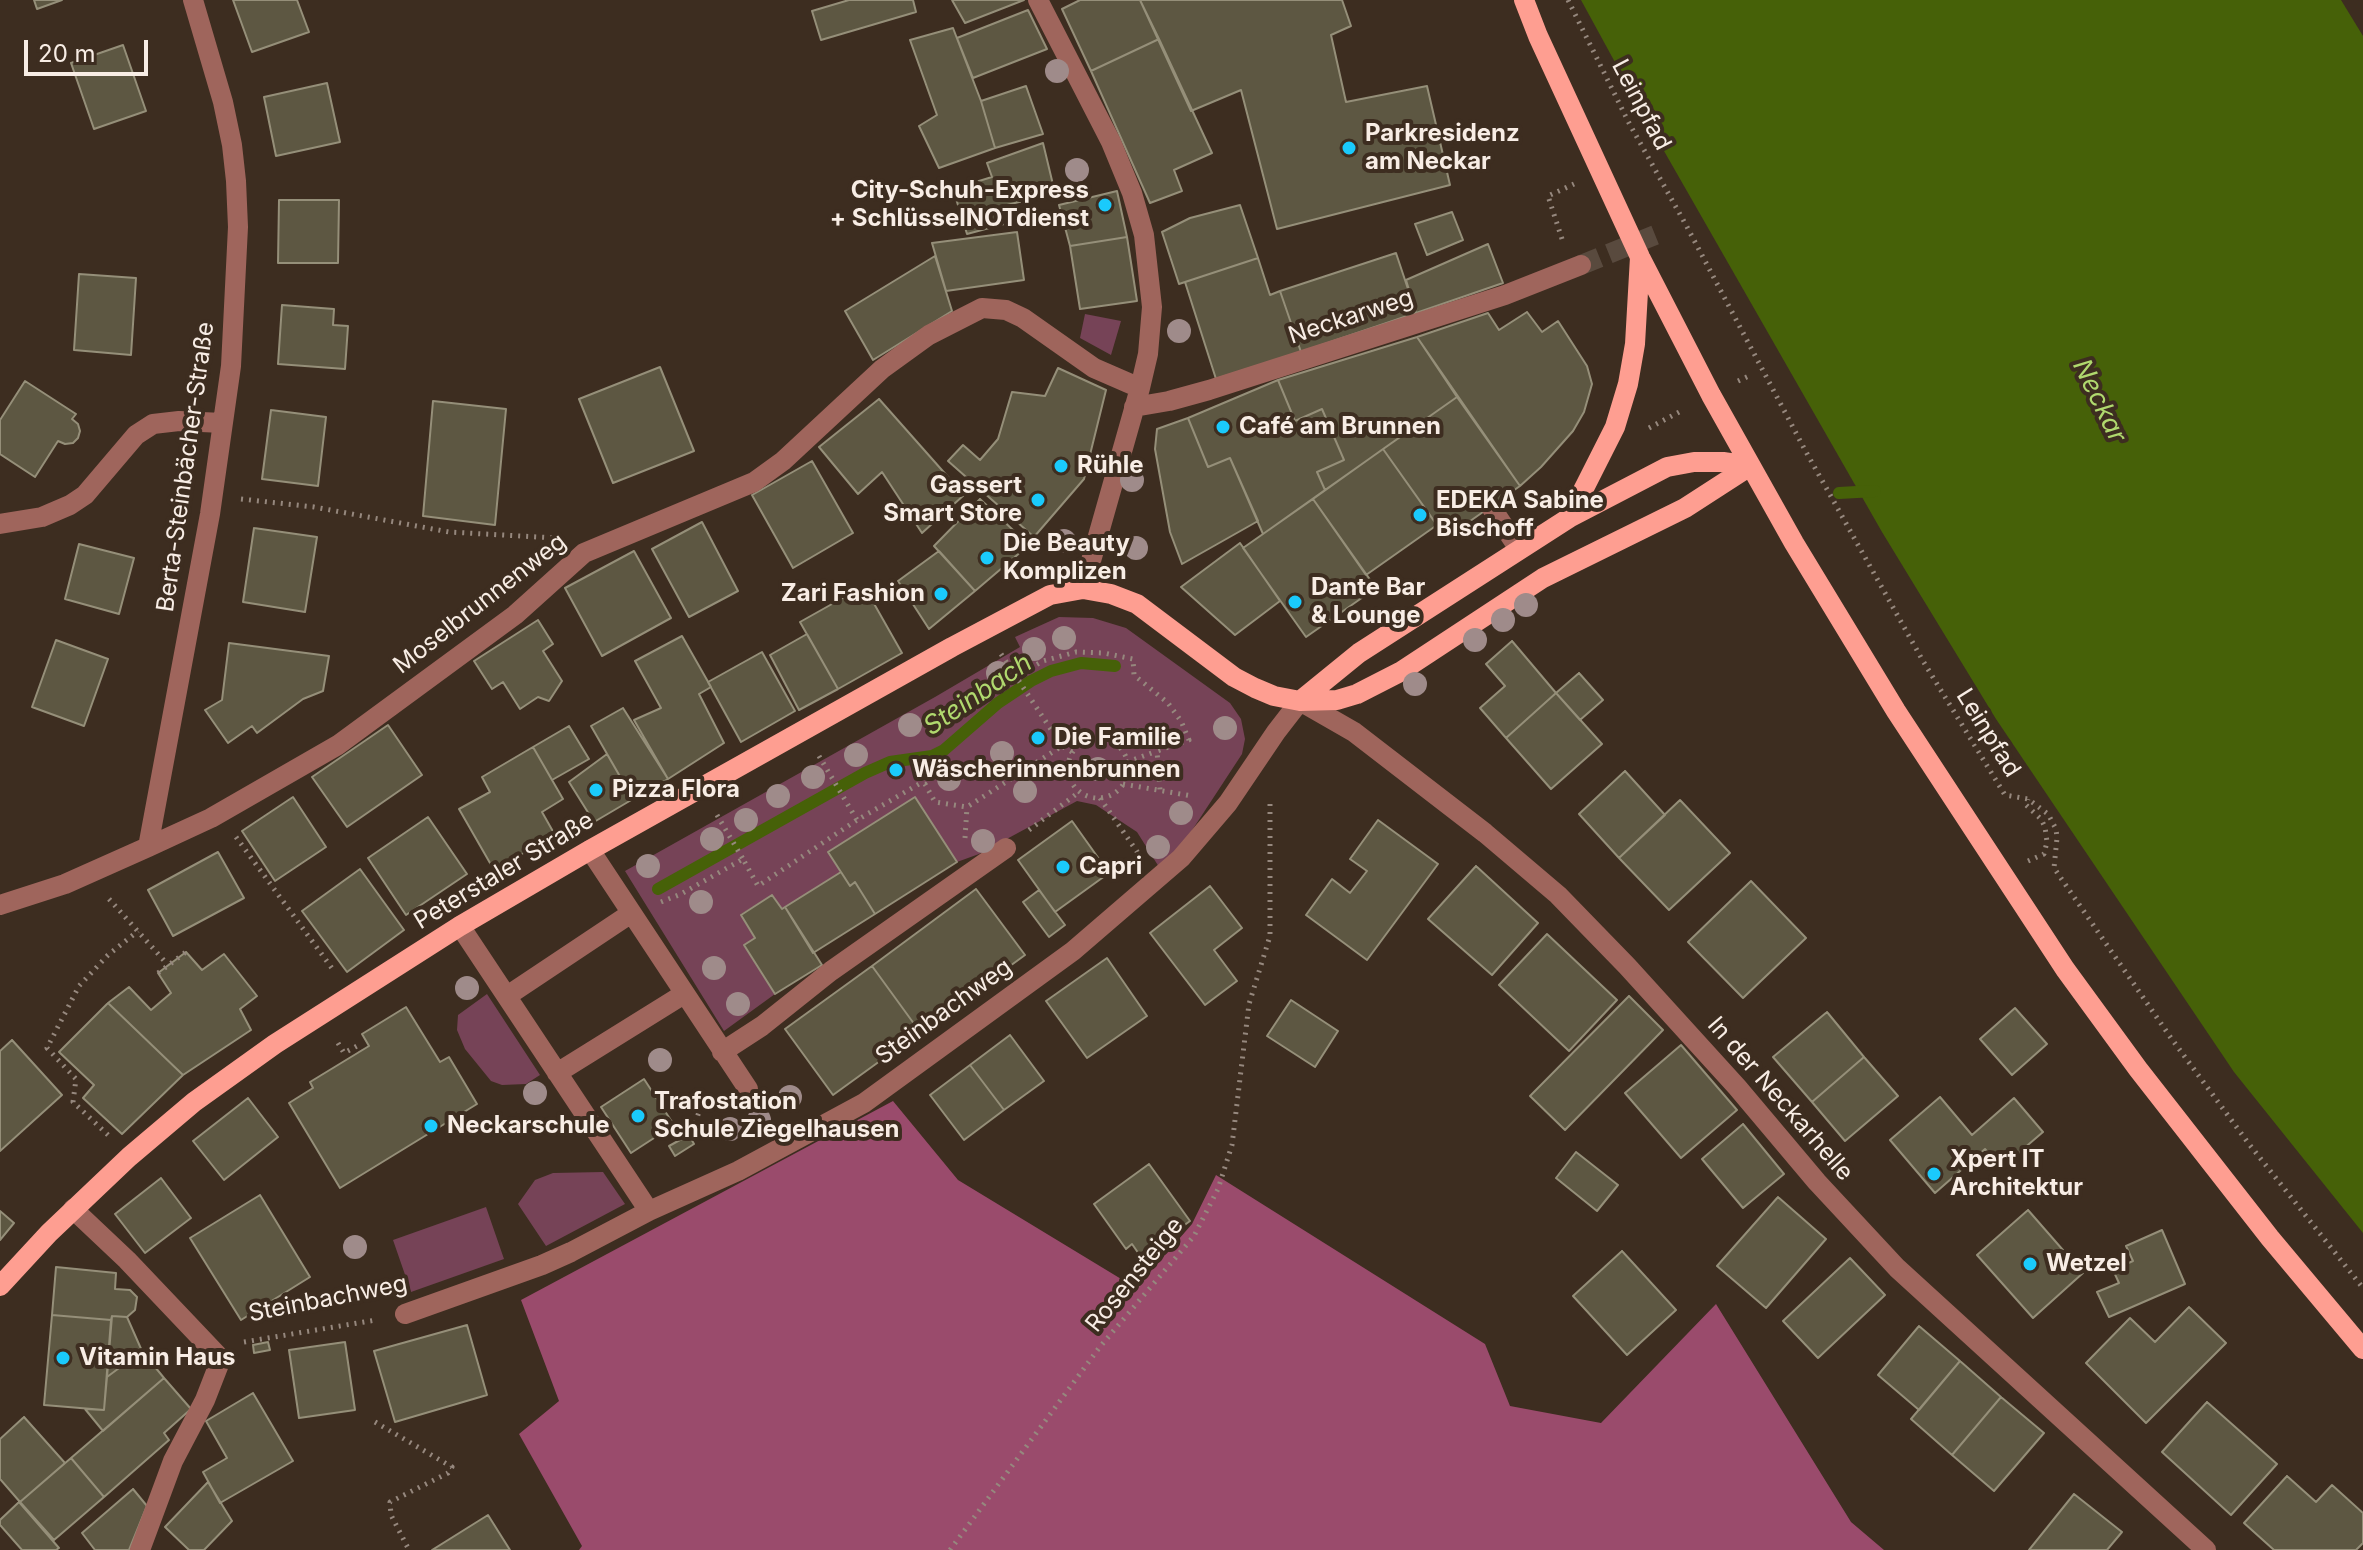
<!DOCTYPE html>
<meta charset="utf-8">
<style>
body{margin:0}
#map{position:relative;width:2363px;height:1550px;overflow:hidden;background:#3d2d20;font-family:Inter,sans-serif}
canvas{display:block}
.scale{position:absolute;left:24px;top:40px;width:124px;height:36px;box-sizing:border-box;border:4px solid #f8ede5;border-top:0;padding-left:10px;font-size:24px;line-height:28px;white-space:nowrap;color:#f8ede5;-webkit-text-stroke:6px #3d2d20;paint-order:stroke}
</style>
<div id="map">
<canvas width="2363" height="1550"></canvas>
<div class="scale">20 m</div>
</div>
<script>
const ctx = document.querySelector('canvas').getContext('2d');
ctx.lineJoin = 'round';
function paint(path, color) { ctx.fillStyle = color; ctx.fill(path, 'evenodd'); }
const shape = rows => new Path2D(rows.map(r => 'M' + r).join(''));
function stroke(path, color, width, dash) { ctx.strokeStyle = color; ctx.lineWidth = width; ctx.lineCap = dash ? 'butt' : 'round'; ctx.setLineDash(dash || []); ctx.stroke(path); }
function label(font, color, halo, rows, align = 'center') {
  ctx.font = font + ' Inter,sans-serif'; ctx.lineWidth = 8; ctx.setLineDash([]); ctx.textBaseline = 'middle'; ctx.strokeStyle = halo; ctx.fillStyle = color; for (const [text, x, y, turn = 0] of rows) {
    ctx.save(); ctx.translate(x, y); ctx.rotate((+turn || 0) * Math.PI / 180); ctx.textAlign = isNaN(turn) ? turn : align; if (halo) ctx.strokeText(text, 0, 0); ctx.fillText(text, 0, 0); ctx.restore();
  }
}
paint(shape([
 [1085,314,1121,321,1111,355,1080,338],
 [1059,617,1093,618,1126,628,1230,703,1241,719,1245,739,1242,754,1185,841,1159,867,1137,832,1096,805,1077,801,979,854,957,862,915,797,829,852,841,872,782,909,772,895,741,914,755,938,745,945,775,994,724,1031,625,871,935,697,1020,647,1015,637],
 [487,994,540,1075,526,1084,502,1085,491,1081,465,1049,457,1030,458,1015],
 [603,1172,625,1204,546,1246,518,1204,535,1180,553,1173],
 [486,1207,504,1259,411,1292,393,1240]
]), '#764357');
paint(shape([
 [893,1101,958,1180,1136,1288,1192,1224,1216,1175,1485,1344,1510,1406,1601,1423,1716,1304,1851,1522,1884,1550,579,1550,582,1546,519,1434,559,1401,521,1300]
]), '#9a4b6c');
paint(shape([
 [1581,0,2341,0,2363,36,2363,1233,2234,1072,1996,719,1882,532,1652,130]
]), '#466108');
stroke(shape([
 [1839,493,1875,491],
 [658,889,865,773,890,762,932,756,944,750,998,703,1031,681,1051,671,1081,663,1115,666]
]), '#466108', 12);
const building = shape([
 [34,0,62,0,37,9,34,0],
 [233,0,297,0,309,32,252,52,233,0],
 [849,0,913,0,916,12,821,40,812,11,849,0],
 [952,0,1024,0,965,23,952,0],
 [1080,0,1140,0,1159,39,1091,71,1062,9,1080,0],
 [1140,0,1342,0,1351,26,1331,35,1346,102,1427,86,1450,185,1277,229,1241,90,1191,111,1140,0],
 [1028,10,1047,49,973,78,957,38,1028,10],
 [953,28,981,101,995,148,939,168,919,126,937,115,910,40,953,28],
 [1159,39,1212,153,1174,170,1182,191,1150,203,1091,71,1159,39],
 [123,45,146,111,94,129,71,63,123,45],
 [327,83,340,142,276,156,264,97,327,83],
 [1026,86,1043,134,995,148,981,101,1026,86],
 [1043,143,1055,193,1003,206,1008,223,967,234,953,189,992,177,987,163,1043,143],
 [1117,191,1127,237,1070,246,1059,205,1117,191],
 [279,200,339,200,338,263,278,263,279,200],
 [1240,205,1258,258,1179,284,1162,232,1190,218,1240,205],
 [1452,212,1463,240,1427,255,1415,224,1452,212],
 [1017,232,1024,280,946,291,932,243,1017,232],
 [1127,237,1137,301,1080,309,1070,246,1127,237],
 [1488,244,1503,283,1416,313,1406,280,1488,244],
 [1396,253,1416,313,1301,352,1280,291,1396,253],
 [935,256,952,311,873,360,845,311,935,256],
 [1258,258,1270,295,1280,291,1301,352,1216,379,1185,282,1258,258],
 [79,274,136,278,131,355,74,350,79,274],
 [282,305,334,309,333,325,348,326,345,369,278,364,282,305],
 [1527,312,1542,332,1558,321,1587,366,1592,384,1584,412,1573,431,1541,467,1520,486,1417,337,1488,313,1499,330,1527,312],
 [1417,337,1457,397,1325,490,1317,472,1344,460,1322,409,1295,421,1278,380,1417,337],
 [660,367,694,451,613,483,579,399,660,367],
 [1058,368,1106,390,1084,479,1034,537,948,461,963,445,980,460,998,439,1012,392,1045,396,1058,368],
 [1278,380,1295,421,1322,409,1344,460,1317,472,1325,490,1263,534,1230,458,1208,467,1188,418,1278,380],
 [25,381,76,414,72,419,78,424,80,431,78,438,73,443,65,444,58,441,35,477,0,454,0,420,25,381],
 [1457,397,1520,486,1446,538,1383,449,1457,397],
 [879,399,964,495,922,533,882,472,858,494,819,447,879,399],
 [433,401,506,409,495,525,423,516,433,401],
 [271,410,326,417,318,486,262,479,271,410],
 [1188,418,1208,467,1230,458,1258,521,1182,564,1170,532,1155,449,1157,429,1188,418],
 [1383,449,1437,525,1366,575,1313,499,1383,449],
 [812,461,853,533,793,568,752,495,812,461],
 [980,499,1029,545,975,591,934,546,980,499],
 [1313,499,1376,588,1306,637,1243,548,1313,499],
 [702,522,738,591,689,617,652,549,702,522],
 [254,528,317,537,305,612,243,602,254,528],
 [1240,543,1280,601,1235,635,1181,587,1240,543],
 [79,544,134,558,119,614,65,599,79,544],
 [634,551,671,618,602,656,565,588,634,551],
 [939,551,975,591,929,629,898,581,939,551],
 [864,586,902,653,838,689,800,622,864,586],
 [538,620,553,644,543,651,562,681,549,701,538,697,520,709,503,682,492,689,474,661,538,620],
 [807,634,838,689,799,710,770,655,807,634],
 [682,636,711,687,699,694,724,743,668,779,634,720,661,708,635,661,682,636],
 [56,640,108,659,84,726,32,707,56,640],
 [1512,641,1556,693,1506,738,1480,708,1505,686,1486,664,1512,641],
 [229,643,329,656,323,691,303,699,257,733,252,726,228,743,205,710,222,700,229,643],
 [762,652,795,711,741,742,708,682,762,652],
 [1579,673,1603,700,1580,720,1556,693,1579,673],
 [1556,693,1602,744,1551,789,1506,738,1556,693],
 [623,708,668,779,633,799,591,726,623,708],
 [388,725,422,775,347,827,312,777,388,725],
 [569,726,589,759,552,780,533,747,569,726],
 [533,747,563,799,542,812,555,835,494,870,459,809,490,792,482,777,533,747],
 [607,754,633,799,594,822,569,782,607,754],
 [1625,771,1665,815,1619,858,1579,814,1625,771],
 [293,797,326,847,275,881,242,831,293,797],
 [915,797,957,862,875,914,855,882,850,886,828,852,915,797],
 [1680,800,1730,853,1669,910,1619,858,1680,800],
 [428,817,467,874,406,915,368,858,428,817],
 [1378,820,1438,864,1367,960,1306,915,1332,879,1350,893,1367,871,1350,859,1378,820],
 [1072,821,1109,873,1055,912,1018,860,1072,821],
 [218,852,244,898,173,936,148,890,218,852],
 [1476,866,1538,923,1492,975,1428,919,1476,866],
 [360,869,404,930,347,972,302,911,360,869],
 [841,872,850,886,855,882,875,914,813,953,785,907,841,872],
 [1751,881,1806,938,1743,998,1688,942,1751,881],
 [1210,886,1242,928,1214,950,1237,981,1205,1005,1150,933,1210,886],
 [976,889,1025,955,920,1032,872,966,976,889],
 [1039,890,1065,925,1049,937,1023,902,1039,890],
 [772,895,782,909,785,907,822,965,775,994,744,945,755,938,741,915,772,895],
 [1547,934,1617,1000,1569,1051,1499,985,1547,934],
 [186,952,202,970,224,954,257,996,240,1009,251,1030,183,1075,108,1003,129,987,151,1010,171,993,158,973,186,952],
 [1107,958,1147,1016,1087,1058,1046,1001,1107,958],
 [872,966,920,1032,833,1095,785,1029,872,966],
 [1629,996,1663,1030,1565,1130,1530,1096,1629,996],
 [1291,1000,1338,1031,1315,1067,1267,1036,1291,1000],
 [108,1003,183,1075,122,1134,83,1098,94,1085,59,1052,108,1003],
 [406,1007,440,1062,449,1057,477,1104,340,1188,289,1103,313,1088,310,1082,369,1046,362,1034,406,1007],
 [2015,1008,2047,1044,2012,1075,1980,1039,2015,1008],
 [1827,1012,1864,1057,1812,1102,1773,1057,1827,1012],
 [1010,1035,1044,1081,1004,1110,970,1065,1010,1035],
 [12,1040,62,1095,0,1151,0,1051,12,1040],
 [1681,1045,1737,1110,1681,1158,1625,1093,1681,1045],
 [1864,1057,1898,1096,1845,1141,1812,1102,1864,1057],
 [970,1065,1004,1110,964,1140,930,1095,970,1065],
 [644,1079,674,1125,631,1153,601,1107,644,1079],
 [1940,1097,1972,1135,2014,1098,2043,1132,2001,1168,1985,1149,1935,1193,1890,1140,1940,1097],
 [248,1098,278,1137,224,1180,193,1141,248,1098],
 [1743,1124,1784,1174,1743,1208,1702,1159,1743,1124],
 [689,1135,694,1144,675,1156,669,1146,689,1135],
 [1576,1152,1618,1185,1597,1211,1556,1178,1576,1152],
 [1149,1164,1190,1221,1141,1257,1132,1244,1126,1249,1094,1204,1149,1164],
 [161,1178,191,1218,145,1253,115,1214,161,1178],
 [260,1195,310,1277,241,1320,190,1238,260,1195],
 [1778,1197,1826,1239,1766,1308,1717,1266,1778,1197],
 [2028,1210,2083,1273,2033,1318,1977,1255,2028,1210],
 [0,1211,14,1223,0,1240,0,1211],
 [2162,1230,2185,1284,2109,1317,2097,1292,2119,1283,2113,1270,2133,1261,2126,1246,2162,1230],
 [1622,1251,1676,1310,1627,1355,1573,1296,1622,1251],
 [1850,1258,1885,1295,1818,1358,1783,1321,1850,1258],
 [56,1267,116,1273,115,1289,130,1290,137,1297,135,1310,127,1317,112,1316,111,1320,52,1315,56,1267],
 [2189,1307,2226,1343,2146,1423,2086,1363,2130,1318,2155,1342,2189,1307],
 [52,1315,111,1320,104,1410,44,1405,52,1315],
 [112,1316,127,1317,142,1351,107,1377,112,1316],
 [467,1325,487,1395,395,1422,374,1351,467,1325],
 [1919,1326,1960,1361,1919,1410,1878,1375,1919,1326],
 [268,1342,270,1350,254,1353,253,1345,268,1342],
 [345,1342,355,1410,299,1418,289,1350,345,1342],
 [142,1351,164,1378,103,1431,85,1409,104,1410,107,1377,142,1351],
 [1960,1361,2001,1397,1952,1455,1911,1419,1960,1361],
 [164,1378,191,1409,164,1433,169,1440,104,1497,71,1458,164,1378],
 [253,1393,293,1461,220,1503,203,1472,227,1458,206,1421,253,1393],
 [2001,1397,2044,1433,1994,1491,1952,1455,2001,1397],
 [2207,1402,2277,1464,2231,1515,2162,1452,2207,1402],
 [24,1417,65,1463,20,1502,0,1479,0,1439,24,1417],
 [71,1458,104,1497,54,1540,20,1502,71,1458],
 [2287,1476,2316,1502,2332,1485,2363,1513,2363,1543,2356,1550,2274,1550,2244,1523,2287,1476],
 [208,1482,232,1521,204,1550,189,1550,165,1527,208,1482],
 [133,1489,147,1506,129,1550,95,1550,82,1533,133,1489],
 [2074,1494,2122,1532,2107,1550,2029,1550,2074,1494],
 [19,1502,59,1548,56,1550,22,1550,0,1525,0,1520,19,1502],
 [488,1515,510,1550,432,1550,488,1515]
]);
paint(building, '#5d5742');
stroke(building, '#958f79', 2);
stroke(shape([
 [1581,265,1660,233]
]), '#594a3e', 20, [20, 10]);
stroke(shape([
 [1568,0,1629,123,1686,225,1805,450,1923,661,2005,795,2028,799,2048,814,2056,829,2057,838,2054,868,2171,1038,2249,1144,2363,1288],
 [1562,239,1548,196,1574,184],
 [1738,381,1751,375],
 [1649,428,1683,410],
 [241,499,314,507,449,532,556,538],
 [1001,654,1062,746,1072,752],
 [1016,676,1043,661,1076,652,1104,653,1133,659,1134,675,1168,703,1181,721,1189,740,1157,751,1160,790],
 '1068 768a30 30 0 1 1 60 0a30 30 0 1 1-60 0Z',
 [819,756,857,820],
 [1127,762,1157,751],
 [1123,784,1192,796],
 [1100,798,1138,853],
 [717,815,743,859],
 [1029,830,1079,792],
 [236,837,334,971],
 [965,838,967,807],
 [2028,861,2044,854,2047,842,2045,827,2041,819,2026,805,2028,799],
 [109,899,168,965],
 [661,902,681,894,743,859,758,886,857,820,919,784,925,784,935,802,967,807,1062,746],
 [158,973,186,952],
 [338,1043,344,1053,357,1046,360,1051],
 [695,1123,703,1101,716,1092],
 [108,1135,73,1102,76,1079,47,1048,79,986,108,955,138,931],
 [244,1342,376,1320],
 [375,1422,452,1467,448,1473,390,1502,391,1515,409,1550],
 [950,1550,1099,1348,1194,1236,1218,1189,1232,1145,1249,1004,1270,936,1270,798]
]), '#96887e', 5, [2, 6]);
stroke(shape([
 [1038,0,1111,142,1132,193,1144,235,1152,307,1148,354,1140,388,1083,589],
 [1134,407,1169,401,1209,390,1505,295,1581,265],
 [1491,507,1519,549],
 [0,524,42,517,70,505,85,495,136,435,153,424,179,421,223,423],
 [148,847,210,514,231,366,238,227,236,181,232,145,223,102,193,0],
 [590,850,748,1089],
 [0,905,65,884,148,847,211,818,338,745,515,615,584,553,754,482,783,461,882,369,929,335,982,308,1006,310,1023,318,1094,368,1140,388],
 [460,926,649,1211],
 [507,996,630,914],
 [722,1052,762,1026,831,971,1006,848],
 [557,1073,684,994],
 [73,1209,127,1260,221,1359,205,1400,173,1461,140,1550],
 [405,1314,542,1265,571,1252,649,1211,738,1171,864,1103,1073,951,1181,858,1228,803,1276,732,1300,701,1354,732,1485,833,1558,895,1627,966,1737,1087,1817,1182,1897,1268,2206,1550]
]), '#9f655c', 20);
stroke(shape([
 [1524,0,1538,36,1640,257,1711,395,1794,543,1896,711,2065,969,2138,1069,2270,1238,2363,1349],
 [1569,518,1615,427,1628,384,1635,344,1640,257],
 [1300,701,1359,653,1569,518,1667,467,1694,462,1723,462,1750,466],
 [0,1286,49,1233,129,1157,194,1102,275,1044,460,926,590,850,952,647,1050,595,1083,589,1111,594,1137,604,1234,677,1255,688,1274,696,1300,701,1337,700,1357,694,1400,672,1543,578,1685,508,1750,466]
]), '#fe9e91', 20);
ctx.fillStyle = '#9f8b8a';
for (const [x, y] of [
 [1057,71],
 [1077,170],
 [1179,331],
 [1132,480],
 [1064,541],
 [1136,548],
 [1526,605],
 [1503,620],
 [1064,638],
 [1475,640],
 [1034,649],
 [998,673],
 [1415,684],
 [910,725],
 [1225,728],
 [1002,753],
 [856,755],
 [1098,769],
 [813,777],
 [949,779],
 [1025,791],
 [778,796],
 [1181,813],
 [746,820],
 [712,839],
 [983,841],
 [1158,847],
 [648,866],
 [701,902],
 [714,968],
 [467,988],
 [738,1004],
 [660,1060],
 [535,1093],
 [790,1097],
 [759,1120],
 [730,1129],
 [355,1247]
]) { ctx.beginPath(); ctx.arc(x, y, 12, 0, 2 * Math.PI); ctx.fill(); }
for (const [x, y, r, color] of [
 [1349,148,8,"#1acafc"],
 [1105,205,8,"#1acafc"],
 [1223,427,8,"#1acafc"],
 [1061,466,8,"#1acafc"],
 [1038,500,8,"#1acafc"],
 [1420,515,8,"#1acafc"],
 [987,558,8,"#1acafc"],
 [941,594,8,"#1acafc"],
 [1295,602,8,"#1acafc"],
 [1038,738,8,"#1acafc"],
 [896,770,8,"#1acafc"],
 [596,790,8,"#1acafc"],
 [1063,867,8,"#1acafc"],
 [638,1116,8,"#1acafc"],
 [431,1126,8,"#1acafc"],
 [1934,1174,8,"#1acafc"],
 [2030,1264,8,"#1acafc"],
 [63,1358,8,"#1acafc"]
]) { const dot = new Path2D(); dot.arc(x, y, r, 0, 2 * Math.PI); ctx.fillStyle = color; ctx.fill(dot); stroke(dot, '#3d2d20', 3); }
label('24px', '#f8ede5', '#3d2d20', [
 ["Leinpfad",1641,105,62],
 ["Neckarweg",1351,317,-18],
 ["Berta-Steinbächer-Straße",186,467,-82],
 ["Moselbrunnenweg",480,604,-38],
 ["Leinpfad",1988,733,58],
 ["Peterstaler Straße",504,871,-31],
 ["Steinbachweg",944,1012,-36],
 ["In der Neckarhelle",1780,1099,49],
 ["Rosensteige",1135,1275,-51],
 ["Steinbachweg",328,1299,-11]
]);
label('bold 24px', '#f8ede5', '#3d2d20', [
 ["Parkresidenz",1365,134],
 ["am Neckar",1365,162],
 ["City-Schuh-Express",1089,191,"right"],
 ["+ SchlüsselNOTdienst",1089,219,"right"],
 ["Café am Brunnen",1239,427],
 ["Rühle",1077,466],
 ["Gassert",1022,486,"right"],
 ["Smart Store",1022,514,"right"],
 ["EDEKA Sabine",1436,501],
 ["Bischoff",1436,529],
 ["Die Beauty",1003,544],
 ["Komplizen",1003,572],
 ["Dante Bar",1311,588],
 ["& Lounge",1311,616],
 ["Zari Fashion",925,594,"right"],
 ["Die Familie",1054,738],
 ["Wäscherinnenbrunnen",912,770],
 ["Pizza Flora",612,790],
 ["Capri",1079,867],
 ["Trafostation",654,1102],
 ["Schule Ziegelhausen",654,1130],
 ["Neckarschule",447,1126],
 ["Xpert IT",1950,1160],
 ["Architektur",1950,1188],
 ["Wetzel",2046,1264],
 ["Vitamin Haus",79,1358]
], 'left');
label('italic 26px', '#b0d96e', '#3d2d20', [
 ["Neckar",2099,401,64],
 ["Steinbach",978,695,-34]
]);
</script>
